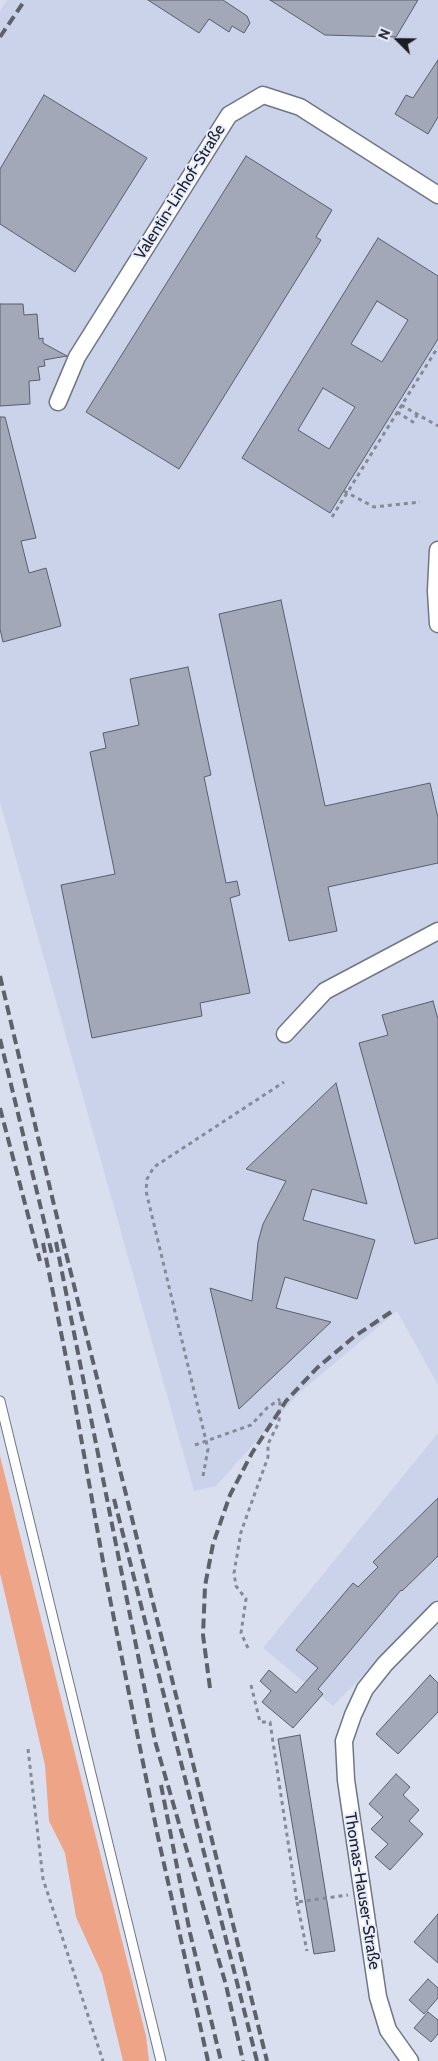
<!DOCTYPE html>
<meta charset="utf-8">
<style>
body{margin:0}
#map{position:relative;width:438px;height:2061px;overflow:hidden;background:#d9dfef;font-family:Cabin,sans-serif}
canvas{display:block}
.north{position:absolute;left:373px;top:15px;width:50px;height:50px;-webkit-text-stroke:4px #e6ecfd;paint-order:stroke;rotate:293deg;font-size:14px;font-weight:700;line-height:20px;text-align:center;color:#1a1c22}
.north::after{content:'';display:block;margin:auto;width:18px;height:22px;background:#1a1c22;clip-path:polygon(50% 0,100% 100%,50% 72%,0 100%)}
</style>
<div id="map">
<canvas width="438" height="2061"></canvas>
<div class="north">N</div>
</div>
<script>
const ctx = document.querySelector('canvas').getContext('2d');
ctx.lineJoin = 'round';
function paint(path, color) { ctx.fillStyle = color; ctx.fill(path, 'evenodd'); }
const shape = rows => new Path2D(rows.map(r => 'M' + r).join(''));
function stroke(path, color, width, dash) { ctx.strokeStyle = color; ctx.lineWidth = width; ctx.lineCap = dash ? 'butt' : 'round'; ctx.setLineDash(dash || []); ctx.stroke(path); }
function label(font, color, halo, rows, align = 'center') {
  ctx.font = font + ' Cabin,sans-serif'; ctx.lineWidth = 4; ctx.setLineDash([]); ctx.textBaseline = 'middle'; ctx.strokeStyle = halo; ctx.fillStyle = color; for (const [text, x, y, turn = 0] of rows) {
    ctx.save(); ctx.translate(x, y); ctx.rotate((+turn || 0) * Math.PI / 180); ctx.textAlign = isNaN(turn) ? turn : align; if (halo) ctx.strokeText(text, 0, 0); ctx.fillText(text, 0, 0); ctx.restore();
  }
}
paint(shape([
 [7,0,438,0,438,1385,397,1311,300,1392,216,1486,194,1491,0,802,0,11],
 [438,1433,438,1599,333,1706,263,1648]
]), '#cbd3eb');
paint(shape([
 [0,1456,146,2036,149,2061,123,2061,102,1974,76,1917,65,1853,49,1821,45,1765,0,1573]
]), '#eea587');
const building = shape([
 [148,0,223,0,247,16,250,23,244,33,232,26,229,32,209,19,199,33,148,0],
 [270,0,418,0,396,37,325,35,270,0],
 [438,60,438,117,428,134,395,114,406,95,413,98,438,60],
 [44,95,147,158,75,272,0,224,0,169,44,95],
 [246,156,332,210,316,237,321,240,179,469,86,412,246,156],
 [378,238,438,276,438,339,330,513,242,458,378,238],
 [377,301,408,320,382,362,351,344,377,301],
 [323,388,355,407,329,449,298,430,323,388],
 [0,304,23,304,24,315,37,314,39,339,43,338,43,343,67,356,44,360,45,366,38,367,40,380,29,381,30,404,0,406,0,304],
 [0,417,5,417,36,538,21,541,29,573,46,568,61,626,3,642,0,629,0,417],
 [281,600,325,806,430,783,438,818,438,863,328,887,337,931,289,941,219,614,281,600],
 [188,667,211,775,204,777,226,883,237,881,240,895,230,898,250,993,200,1003,202,1016,92,1038,61,885,115,874,90,752,106,748,103,733,139,725,130,679,188,667],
 [433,1001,438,1019,438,1238,415,1244,359,1043,388,1035,382,1015,433,1001],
 [336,1083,367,1204,312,1189,303,1220,375,1240,357,1299,285,1277,276,1308,331,1322,239,1409,210,1288,252,1301,258,1242,263,1224,286,1181,246,1169,336,1083],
 [438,1498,438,1556,402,1591,401,1590,318,1689,323,1694,293,1728,262,1702,271,1691,260,1681,269,1670,296,1693,318,1668,296,1650,353,1583,358,1587,378,1567,373,1562,438,1498],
 [430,1675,438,1683,438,1712,398,1754,376,1734,430,1675],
 [300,1735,335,1951,314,1954,278,1739,300,1735],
 [396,1774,410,1787,403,1795,419,1810,409,1821,423,1834,390,1870,375,1857,388,1844,371,1829,383,1817,369,1804,396,1774],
 [438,1914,438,1963,414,1942,438,1914],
 [428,1979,438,1988,438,1998,424,2014,409,2000,428,1979],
 [428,2012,438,2020,438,2034,431,2042,414,2028,428,2012]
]);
paint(building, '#a2a8b8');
stroke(building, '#595f6d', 1);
const service = shape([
 [0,1401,161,2061]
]);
const minor = shape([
 [58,402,77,357,229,115,263,95,300,107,438,195],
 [438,550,436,591,438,624],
 [285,1034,325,991,438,931],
 [410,2061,388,2030,378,1997,346,1780,344,1741,353,1715,365,1689,385,1664,438,1610]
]);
stroke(service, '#707685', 11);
stroke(minor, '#707685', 19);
stroke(shape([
 [401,405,438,426],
 [397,412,413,422,417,415],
 [344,491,374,507,420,502],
 [332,517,438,347],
 [195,1445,251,1425,267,1408,280,1399],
 [203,1476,208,1449,146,1191,147,1179,154,1167,284,1082],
 [248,1648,241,1633,246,1599,236,1586,234,1573,241,1532,268,1457,268,1444,279,1422,280,1399],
 [251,1685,260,1722,270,1722,297,1902,348,1895],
 [28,1749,43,1879,103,2061],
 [297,1902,307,1951]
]), '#868a96', 3, [4, 4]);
stroke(service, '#fff', 9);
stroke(minor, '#fff', 16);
stroke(shape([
 [0,37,25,0],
 [0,976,54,1205,267,2061],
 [0,1039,52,1254],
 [0,1108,40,1261],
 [56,1242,155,1741,226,1985,243,2061],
 [43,1243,72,1387,107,1584,158,1837,208,2061],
 [114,1499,257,2061],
 [210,1688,203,1635,205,1586,213,1544,230,1495,252,1453,286,1401,317,1368,355,1336,391,1312],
 [161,1785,190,1933,221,2061]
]), '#5e616a', 4, [10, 5]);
label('16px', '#1a1c22', '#e6ecfd', [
 ["Valentin-Linhof-Straße",180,192,-58],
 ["Thomas-Hauser-Straße",362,1891,81]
]);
</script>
